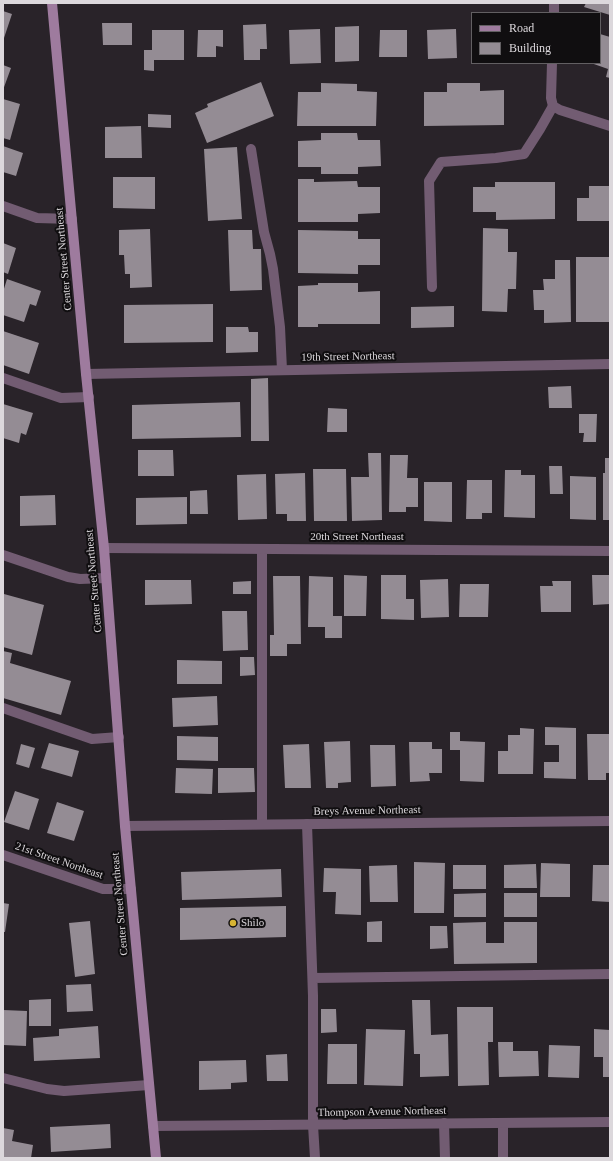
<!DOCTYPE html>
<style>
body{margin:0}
#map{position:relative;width:613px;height:1161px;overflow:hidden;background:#292329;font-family:Georgia,serif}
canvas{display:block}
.frame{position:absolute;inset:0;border:4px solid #dcd8dc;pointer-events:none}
.legend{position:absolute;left:471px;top:12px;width:130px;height:52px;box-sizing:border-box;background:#100e10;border:1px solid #625f62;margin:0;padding:5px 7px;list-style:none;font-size:12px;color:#dcd8dc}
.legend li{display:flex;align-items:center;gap:8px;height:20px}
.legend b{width:20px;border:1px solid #625f62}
</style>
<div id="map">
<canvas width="613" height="1161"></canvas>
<div class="frame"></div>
<ul class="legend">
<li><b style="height:5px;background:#9e7b9e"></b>Road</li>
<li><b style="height:11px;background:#948c94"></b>Building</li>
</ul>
</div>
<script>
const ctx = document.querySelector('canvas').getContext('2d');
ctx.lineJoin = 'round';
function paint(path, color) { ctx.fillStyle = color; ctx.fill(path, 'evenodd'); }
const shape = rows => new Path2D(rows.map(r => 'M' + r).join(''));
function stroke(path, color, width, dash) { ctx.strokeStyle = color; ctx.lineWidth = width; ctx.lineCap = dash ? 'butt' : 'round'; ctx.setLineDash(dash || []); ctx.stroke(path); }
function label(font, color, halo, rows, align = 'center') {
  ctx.font = font + ' Georgia,serif'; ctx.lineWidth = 4; ctx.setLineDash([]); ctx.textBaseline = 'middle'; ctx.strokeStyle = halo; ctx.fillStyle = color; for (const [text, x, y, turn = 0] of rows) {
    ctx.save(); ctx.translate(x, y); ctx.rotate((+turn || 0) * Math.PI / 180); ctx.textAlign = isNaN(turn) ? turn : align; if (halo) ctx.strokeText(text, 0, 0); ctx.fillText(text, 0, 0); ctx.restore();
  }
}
paint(shape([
 [586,3,610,3,610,15,584,7],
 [3,11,12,14,3,41],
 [102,23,132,23,132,45,103,45],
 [266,24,267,49,260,49,260,60,244,60,243,25],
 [359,26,359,61,335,62,335,27],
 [320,29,321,63,290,64,289,30],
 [456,29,457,58,428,59,427,30],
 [152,30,184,30,184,60,154,60,154,71,144,70,144,50,152,50],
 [198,30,223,30,223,47,216,46,216,57,197,57],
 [380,30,407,30,407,57,379,57],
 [600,34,610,37,610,78,606,77,608,69,591,63,600,63],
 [3,65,11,68,3,90],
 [261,82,274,116,207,143,195,113,208,107,207,104],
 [321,83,357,84,357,91,377,92,376,126,297,126,298,92,321,92],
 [447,83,480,83,480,91,504,90,504,125,424,126,424,92,447,92],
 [3,99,20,104,10,140,3,138],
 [148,114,171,115,171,128,148,127],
 [141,126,142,158,105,158,105,127],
 [321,133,357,133,358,140,380,140,381,166,358,167,358,174,321,174,321,167,298,167,298,141,321,140],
 [3,146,23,153,16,176,3,172],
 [237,147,242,219,208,221,204,149],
 [113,177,155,177,155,209,113,208],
 [298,179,314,179,314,182,357,181,358,187,380,187,380,213,358,214,358,222,298,222],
 [495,182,555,182,555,219,496,220,496,212,473,212,473,187,495,187],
 [589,186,610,186,610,221,577,221,577,198,589,198],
 [483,228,508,229,508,252,517,252,516,289,508,289,507,312,482,311],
 [150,229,152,287,130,288,130,274,125,274,124,255,119,255,119,230],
 [228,230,252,230,253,249,261,249,262,290,230,291],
 [298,230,358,231,358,239,380,239,380,265,358,265,358,274,298,273],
 [3,243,16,248,8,274,3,272],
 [576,257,610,257,610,322,576,322],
 [555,260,570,260,571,322,544,323,544,310,534,310,533,290,544,290,543,279,555,279],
 [7,279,41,291,36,306,30,304,24,322,3,315,3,292],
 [318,283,358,283,358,292,380,291,380,324,318,324,318,327,298,327,298,286,318,285],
 [213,304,213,342,124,343,124,305],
 [454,306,454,327,411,328,411,307],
 [226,327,248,327,249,332,258,332,258,352,226,353],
 [3,331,39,343,29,374,3,365],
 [268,378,269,441,251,441,251,379],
 [571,386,572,408,549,408,548,387],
 [240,402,241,437,132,439,132,405],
 [3,404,33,413,26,435,21,433,19,443,3,438],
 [328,408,347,409,347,432,327,432],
 [579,414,597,414,596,442,583,442,584,433,579,433],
 [138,450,173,450,174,476,138,476],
 [368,453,381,453,382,520,352,521,351,477,369,477],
 [390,455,408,455,407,478,418,478,418,507,406,507,406,512,389,512],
 [605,458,610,458,610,520,603,520,603,473,605,473],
 [549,466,562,466,563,494,550,494],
 [313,469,346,469,347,521,314,521],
 [505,470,521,470,521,475,535,475,535,518,504,517],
 [305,473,306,521,287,521,287,514,276,514,275,474],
 [266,474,267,519,238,520,237,475],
 [570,476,596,477,596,520,570,519],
 [467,480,492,480,492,513,482,513,482,519,466,519],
 [424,482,452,482,452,522,424,521],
 [207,490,208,514,190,514,190,491],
 [55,495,56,525,20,526,20,496],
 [187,497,187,524,136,525,136,498],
 [344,575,367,576,366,616,344,616],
 [381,575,406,575,406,599,414,599,414,620,381,619],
 [592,575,610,575,610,604,593,605],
 [273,576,300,576,301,644,287,644,287,656,270,656,270,635,274,635],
 [309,576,333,577,333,616,342,616,342,638,325,638,325,627,308,627],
 [448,579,449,617,421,618,420,580],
 [145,580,191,580,192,604,145,605],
 [251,581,251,594,233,594,233,582],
 [552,581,571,581,571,612,541,612,540,586,553,586],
 [460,584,489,584,488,617,459,617],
 [4,594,44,605,32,655,3,647],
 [222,611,247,611,248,650,223,651],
 [3,651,12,653,10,663,71,681,61,715,3,698],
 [240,657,254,657,255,675,240,676],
 [177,660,222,661,222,684,177,684],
 [217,696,218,725,173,727,172,698],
 [545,727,576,728,576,779,544,778,544,762,559,762,559,745,545,745],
 [520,728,534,729,533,774,498,774,498,751,508,751,508,735,520,735],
 [450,732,460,732,460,741,485,742,484,782,460,781,460,750,450,750],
 [587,734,610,734,610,773,606,773,606,780,588,780],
 [177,736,218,737,218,761,177,760],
 [350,741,351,782,338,783,338,788,326,788,324,742],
 [409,742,432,742,432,749,442,749,442,773,429,773,430,781,410,782],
 [49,743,79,751,72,777,41,768],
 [21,744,35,748,29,768,16,764],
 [309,744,311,788,285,788,283,745],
 [370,745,395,745,396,786,371,787],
 [176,768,213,769,212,794,175,793],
 [218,768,254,768,255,792,218,793],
 [15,791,39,799,29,830,4,822],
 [57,802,84,811,74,841,47,833],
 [414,862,445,863,444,913,414,913],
 [541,863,570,864,570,897,540,897],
 [536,864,537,888,504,888,504,865],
 [397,865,398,902,370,902,369,866],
 [453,865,486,865,486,889,453,889],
 [593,865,610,865,610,902,592,901],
 [324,868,361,869,361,915,335,914,336,892,323,892],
 [281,869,282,897,182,900,181,872],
 [486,893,486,917,454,917,454,894],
 [504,893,537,893,537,917,504,917],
 [3,903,9,904,5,932,3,932],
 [286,906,286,937,180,940,180,908],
 [90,921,95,974,75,977,69,923],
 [382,921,382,942,367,942,367,922],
 [486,922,486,943,504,943,504,922,537,922,537,963,454,964,453,923],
 [430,926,447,926,448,948,430,949],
 [91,984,93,1011,67,1012,66,985],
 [51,999,51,1026,29,1026,29,1000],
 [412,1000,430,1000,431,1035,448,1034,449,1076,420,1077,420,1054,414,1054],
 [457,1007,493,1007,493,1042,488,1042,489,1085,458,1086],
 [321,1009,336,1009,337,1032,321,1033],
 [3,1010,27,1011,26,1046,3,1045],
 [98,1026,100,1058,34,1061,33,1038,59,1036,59,1029],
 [366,1029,405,1030,403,1086,364,1085],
 [594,1029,610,1030,610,1077,603,1077,603,1057,594,1057],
 [498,1042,513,1042,513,1051,538,1051,539,1076,499,1077],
 [328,1044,357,1044,357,1084,327,1084],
 [549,1045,580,1046,579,1078,548,1077],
 [287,1054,288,1081,267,1081,266,1055],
 [246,1060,247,1082,231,1083,231,1089,199,1090,199,1061],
 [110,1124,111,1148,51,1152,50,1127],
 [3,1128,14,1130,12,1141,33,1145,31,1158,3,1158]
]), '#948c94');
stroke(shape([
 [251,149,264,232,270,254,273,269,280,327,282,370],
 [432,287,429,181,441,162,496,158,524,154,540,129,553,106],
 [3,378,61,398,89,397],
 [3,708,92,739,119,737],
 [262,824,262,549],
 [307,824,313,996,313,1125,315,1158],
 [313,978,610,974],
 [444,1123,445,1158],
 [503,1123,503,1158]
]), '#725c72', 10);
stroke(shape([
 [554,13,554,3],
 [552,63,551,98,553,106,560,110,610,126],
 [3,206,37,218,72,219],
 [86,374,610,364],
 [104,548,610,551],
 [3,555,68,577,80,579,106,578],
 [125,826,610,821],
 [3,855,103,889,131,889],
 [3,1078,47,1089,64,1091,149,1085],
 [153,1126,610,1122]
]), '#725c72', 10);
stroke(shape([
 [52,3,86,374,104,548,125,826,156,1158]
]), '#9e7b9e', 10);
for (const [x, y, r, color] of [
 [233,923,4,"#d7b434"]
]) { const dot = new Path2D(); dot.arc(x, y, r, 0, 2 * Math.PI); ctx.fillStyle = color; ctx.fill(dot); stroke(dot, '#100e10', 1.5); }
label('11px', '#dcd8dc', '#100e10', [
 ["Center Street Northeast",64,259,-95],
 ["19th Street Northeast",348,357,-1],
 ["20th Street Northeast",357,537],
 ["Center Street Northeast",94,581,-95],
 ["Breys Avenue Northeast",367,811,-1],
 ["21st Street Northeast",59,861,19],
 ["Center Street Northeast",120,904,-95],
 ["Thompson Avenue Northeast",382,1112,-1]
]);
label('11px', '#dcd8dc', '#100e10', [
 ["Shilo",241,923]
], 'left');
</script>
